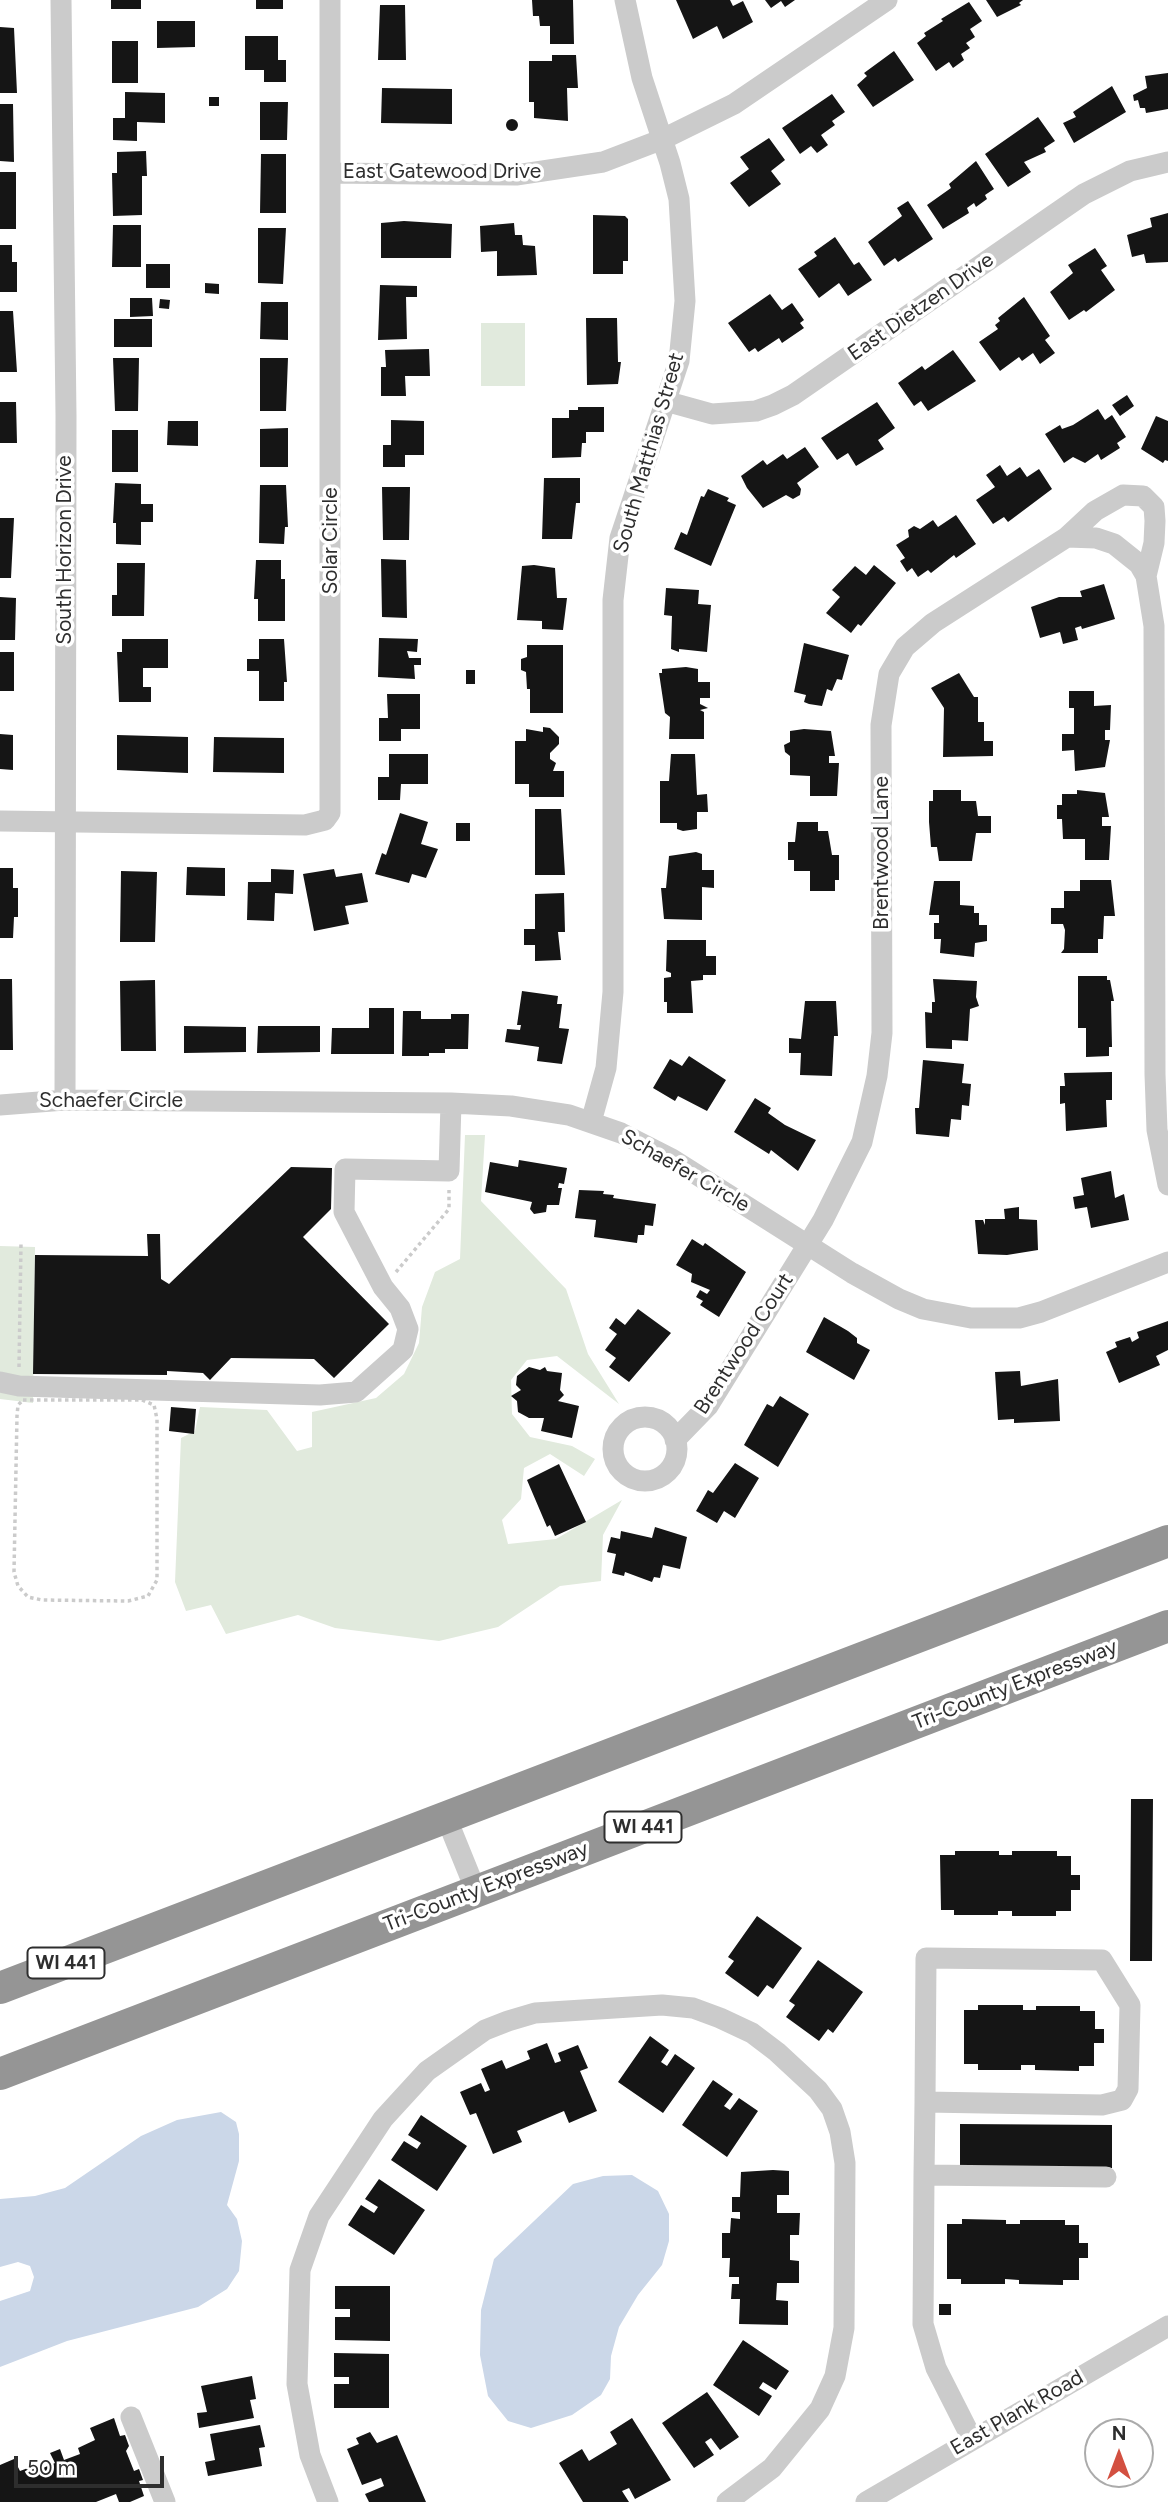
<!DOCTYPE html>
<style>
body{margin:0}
#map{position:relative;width:1168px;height:2502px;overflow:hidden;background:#fff;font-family:Figtree,sans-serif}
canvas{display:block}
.north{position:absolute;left:1084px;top:2418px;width:70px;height:70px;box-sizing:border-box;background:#fff;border:2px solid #ababab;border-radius:50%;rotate:0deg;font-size:19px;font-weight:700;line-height:28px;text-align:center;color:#2e2e2e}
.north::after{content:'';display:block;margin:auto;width:24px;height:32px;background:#d35041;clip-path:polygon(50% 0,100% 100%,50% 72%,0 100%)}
.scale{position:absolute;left:14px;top:2456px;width:150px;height:32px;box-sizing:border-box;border:4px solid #2e2e2e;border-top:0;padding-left:9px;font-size:21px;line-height:24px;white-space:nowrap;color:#2e2e2e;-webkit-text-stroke:5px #fff;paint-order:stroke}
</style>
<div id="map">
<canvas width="1168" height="2502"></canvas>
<div class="north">N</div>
<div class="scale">50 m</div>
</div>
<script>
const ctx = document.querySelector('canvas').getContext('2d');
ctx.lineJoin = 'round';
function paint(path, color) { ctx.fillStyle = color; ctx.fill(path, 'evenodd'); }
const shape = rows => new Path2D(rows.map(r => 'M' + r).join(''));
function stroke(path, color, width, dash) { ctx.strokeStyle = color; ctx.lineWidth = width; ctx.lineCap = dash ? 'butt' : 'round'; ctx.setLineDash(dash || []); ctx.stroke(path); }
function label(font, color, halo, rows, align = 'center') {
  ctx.font = font + ' Figtree,sans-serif'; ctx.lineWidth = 7; ctx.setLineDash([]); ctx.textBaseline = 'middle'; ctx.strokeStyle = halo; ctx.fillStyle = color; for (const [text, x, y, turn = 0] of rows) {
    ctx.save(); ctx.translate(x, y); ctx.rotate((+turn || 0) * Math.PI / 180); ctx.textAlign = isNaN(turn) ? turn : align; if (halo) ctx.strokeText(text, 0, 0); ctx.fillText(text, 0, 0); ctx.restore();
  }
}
paint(shape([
 [481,323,525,323,525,386,481,386],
 [465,1135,485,1135,481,1201,566,1289,588,1354,619,1404,557,1356,527,1360,511,1380,512,1414,530,1437,572,1446,595,1459,584,1476,550,1454,524,1468,521,1499,502,1520,508,1544,556,1539,622,1500,603,1535,601,1581,560,1586,498,1627,439,1641,335,1628,298,1615,226,1634,211,1605,186,1611,175,1582,181,1438,195,1431,200,1407,267,1410,297,1451,312,1447,312,1412,376,1398,404,1374,419,1343,422,1307,435,1272,460,1259],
 [0,1246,35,1247,33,1403,0,1399]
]), '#e1eadd');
paint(shape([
 [221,2112,236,2122,239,2134,239,2161,227,2205,237,2219,242,2241,239,2271,227,2289,198,2307,67,2341,0,2367,0,2301,30,2291,34,2277,30,2266,18,2262,0,2267,0,2199,35,2196,65,2188,141,2136,177,2120],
 [632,2175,658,2191,669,2214,669,2241,662,2265,638,2295,619,2327,611,2356,610,2379,601,2395,572,2415,531,2428,508,2421,488,2396,480,2355,481,2310,494,2259,573,2184,603,2176]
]), '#cbd7e8');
paint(shape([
 [111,0,141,0,141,9,111,9],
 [256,0,283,0,283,9,256,9],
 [532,0,573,0,574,44,550,44,550,26,540,26,539,16,533,16],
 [676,0,730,0,733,6,743,1,753,22,723,39,717,26,693,39],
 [765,0,795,0,785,7,781,1,771,8],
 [986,0,1023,0,1019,3,1021,5,997,17],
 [969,2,982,21,970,29,975,37,966,43,970,48,961,54,964,60,953,68,949,62,936,71,917,43,926,36,924,33,943,21,941,19],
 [380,5,405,5,406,60,378,60],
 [157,21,195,21,195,47,157,48],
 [0,27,14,28,17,93,0,93],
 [245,36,278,36,278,60,286,60,286,82,264,82,264,70,245,70],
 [112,41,138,41,138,83,112,83],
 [894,51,914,80,873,107,857,85,867,76,864,73],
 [552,55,576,55,578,88,567,88,568,121,534,118,534,102,529,102,529,61,552,61],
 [1168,73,1168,109,1146,113,1145,108,1140,108,1138,100,1134,101,1133,95,1147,88,1145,76],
 [1112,86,1126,112,1074,143,1063,123,1076,117,1073,112],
 [382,88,452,89,452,124,381,123],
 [125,92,165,93,165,123,137,122,137,141,113,140,113,118,125,118],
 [832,94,845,112,832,121,835,125,821,135,828,145,817,153,811,146,800,154,782,128],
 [209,97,219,97,219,106,209,106],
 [260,102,288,102,287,140,260,140],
 [0,104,13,104,14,162,0,161],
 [1038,117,1055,141,1044,148,1046,152,1024,162,1031,172,1008,187,985,154],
 '506 125a6 6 0 1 1 12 0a6 6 0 1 1-12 0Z',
 [769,138,785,160,771,171,781,184,749,207,730,183,749,169,740,157],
 [146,151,147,176,142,176,142,215,113,216,112,173,117,173,117,152],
 [261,154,286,154,286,213,260,213],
 [976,161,994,189,985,195,987,199,976,207,974,203,967,208,969,213,943,229,927,205,951,188,949,184],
 [0,172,16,172,16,229,0,229],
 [908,201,933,239,898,262,895,258,884,266,868,242,902,216,897,208],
 [1168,213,1168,262,1146,263,1144,254,1132,257,1127,235,1152,227,1150,218],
 [593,215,625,216,628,219,628,261,623,261,623,274,593,274],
 [404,221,452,224,451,258,381,258,381,223],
 [514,223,515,235,522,235,523,245,535,246,537,275,497,276,497,251,481,252,480,226],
 [113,225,141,225,141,267,112,267],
 [258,228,286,228,283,284,258,283],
 [835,237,854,265,859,262,872,280,848,296,839,283,819,298,798,269,817,256,814,252],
 [0,245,12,245,12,262,17,262,17,292,0,292],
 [1095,248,1107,266,1101,270,1115,290,1086,312,1084,310,1069,320,1050,292,1073,273,1068,265],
 [146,264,170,264,170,288,146,288],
 [205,283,219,284,219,294,205,293],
 [380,285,417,286,417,297,406,297,407,339,378,340],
 [770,294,782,310,792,303,804,320,800,323,804,328,782,343,779,338,758,352,755,348,749,352,728,323],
 [1024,297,1050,336,1045,340,1055,353,1040,364,1033,353,1022,361,1019,357,1000,371,979,342,998,329,995,325,1000,321,998,318],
 [130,298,152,298,153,316,130,317],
 [160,299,170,300,169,309,159,308],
 [261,302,288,302,288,340,260,339],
 [0,311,13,311,17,372,0,372],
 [586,318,617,318,618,362,621,362,618,384,587,385],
 [114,319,152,319,152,347,114,347],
 [429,349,430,376,405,376,406,396,381,396,381,367,386,367,385,350],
 [953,350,976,381,928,411,921,401,914,406,898,383,922,366,925,370],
 [113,358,139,358,138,411,115,411],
 [260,358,288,358,286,411,260,411],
 [1127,395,1134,406,1120,416,1112,405],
 [0,402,16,402,17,443,0,443],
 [877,402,895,428,878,440,884,449,856,466,848,453,837,460,821,438],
 [578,407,604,407,604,432,586,432,586,443,582,443,581,457,552,458,552,418,569,418,569,410,578,410],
 [1098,409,1105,420,1112,415,1126,437,1117,443,1120,448,1101,460,1098,454,1085,463,1073,457,1064,463,1045,434,1060,425,1062,429,1073,425],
 [1156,416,1168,421,1168,461,1165,460,1163,463,1141,449],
 [391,420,424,421,424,455,405,455,405,467,383,467,383,445,391,445],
 [168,421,198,421,198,446,167,445],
 [288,428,288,467,260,467,260,429],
 [112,430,138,430,138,472,112,472],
 [805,447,819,467,797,483,801,489,800,495,793,499,786,495,763,508,747,488,741,476,763,460,767,465,783,454,787,459],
 [1000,465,1007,476,1020,467,1027,477,1039,469,1052,489,1008,522,1004,517,993,524,976,500,995,487,986,475],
 [544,478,580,478,580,503,576,503,572,539,542,539],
 [115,483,141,484,141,504,153,504,153,522,141,522,141,545,116,544,116,523,113,523],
 [260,485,286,485,288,527,285,527,284,544,259,543],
 [382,487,410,487,409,540,383,540],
 [708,489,729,498,727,501,736,505,711,566,674,549,681,532,687,535,701,496,704,497],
 [956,515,976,544,956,558,954,555,931,573,928,570,918,577,912,568,907,572,900,561,905,558,896,545,909,537,908,530,914,526,920,529,933,520,938,527],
 [0,518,14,518,11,578,0,578],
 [381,559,406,560,407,618,382,617],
 [256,560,281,560,281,579,285,579,285,621,258,621,258,599,254,599],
 [117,563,145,563,144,616,112,616,112,595,117,595],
 [534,565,555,568,557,598,567,598,563,630,542,629,542,621,517,620,522,566],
 [874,565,896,583,861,626,858,624,851,633,826,613,840,597,832,590,855,566,866,575],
 [1104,584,1115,619,1082,629,1081,626,1075,628,1078,640,1063,644,1060,632,1040,638,1031,607,1059,597,1082,597,1080,591],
 [666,588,699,590,698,604,711,605,707,652,679,649,679,652,671,649,672,616,664,615],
 [0,597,16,598,15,640,0,640],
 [379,638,418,639,417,652,407,651,409,658,421,658,421,665,414,665,415,679,378,677],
 [122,639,168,639,168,668,143,668,143,687,151,687,151,702,119,702,117,652,122,652],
 [259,639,284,639,287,682,284,682,284,701,259,701,259,671,247,671,247,659,259,659],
 [804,643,849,655,842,680,837,679,832,691,827,689,822,706,809,704,804,702,806,695,794,692],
 [527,645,563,645,563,713,530,713,530,689,527,689,526,672,521,670,521,659,527,657],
 [0,652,14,652,14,691,0,691],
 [686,667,698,669,698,682,710,682,710,698,700,698,700,704,708,708,700,710,704,712,704,739,669,739,670,717,665,713,659,673,662,673,662,669],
 [466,670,475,670,475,684,466,684],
 [959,673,974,697,978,697,978,722,984,722,984,741,993,741,993,756,943,757,944,708,931,688],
 [1069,691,1094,691,1094,706,1111,705,1110,730,1105,730,1105,740,1110,740,1105,767,1075,771,1074,750,1062,751,1062,734,1074,734,1074,708,1069,708],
 [387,694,420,694,420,729,401,729,401,741,379,741,379,718,388,718],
 [543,727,550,728,559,737,559,744,550,753,550,759,556,763,553,771,564,771,564,797,529,797,529,784,515,784,515,741,526,741,526,729,543,732],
 [804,729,831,731,835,756,829,756,829,763,839,763,837,796,810,796,810,776,790,775,790,756,785,752,784,745,790,742,790,731],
 [0,734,13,735,13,770,0,769],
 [117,735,188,737,188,773,117,770],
 [214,737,284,738,284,773,213,772],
 [389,754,428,754,428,784,401,784,400,800,378,800,378,777,389,777],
 [671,754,695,754,697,795,707,794,708,812,697,812,697,829,683,831,677,829,677,823,660,823,660,781,669,781],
 [933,790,961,790,961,801,976,801,978,816,991,816,991,833,976,833,972,861,939,861,937,847,931,847,929,822,929,801,933,801],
 [1077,790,1105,793,1109,817,1102,817,1102,826,1111,826,1109,860,1085,860,1085,839,1063,839,1062,819,1057,819,1057,805,1062,805,1062,794,1077,794],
 [535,809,561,809,565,875,535,875],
 [400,813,428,822,421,844,438,849,426,878,412,874,409,883,375,874,382,853,386,855],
 [797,822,818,822,818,831,828,831,832,855,839,855,839,880,835,880,835,891,810,891,810,871,794,871,794,860,788,860,788,842,795,842],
 [456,823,470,823,470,841,456,841],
 [696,852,702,854,702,870,714,870,714,888,702,887,702,920,664,919,661,888,666,888,669,856],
 [187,867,225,868,225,896,186,895],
 [0,868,13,868,13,888,18,888,18,917,14,917,13,938,0,938],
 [271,869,294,870,293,894,275,893,274,921,247,920,248,882,271,882],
 [334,869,336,877,362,873,368,902,345,906,349,924,314,931,303,874],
 [121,871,157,872,155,942,120,942],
 [1080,880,1111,880,1115,916,1104,916,1103,939,1098,939,1098,953,1061,953,1064,949,1065,930,1063,924,1051,924,1051,908,1064,908,1064,891,1080,891],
 [934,881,960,881,960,905,974,906,974,913,979,913,979,925,987,925,987,941,975,943,974,957,940,953,941,939,934,939,934,923,939,923,939,915,929,915],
 [564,893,565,932,558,932,561,960,535,961,535,945,524,945,524,929,535,929,535,894],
 [667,940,706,940,706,956,716,956,716,975,703,975,703,980,691,981,693,1013,667,1013,667,1002,664,1002,664,978,671,977,671,973,666,971],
 [1078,976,1107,976,1107,980,1110,980,1114,1001,1111,1001,1112,1047,1109,1047,1109,1056,1086,1057,1086,1028,1078,1028],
 [0,979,12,979,13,1050,0,1050],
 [933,979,977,981,976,997,979,1006,970,1009,968,1041,952,1040,952,1049,926,1048,925,1012,932,1013,932,1002,935,1002],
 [155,980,156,1051,121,1051,120,981],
 [522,991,558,996,557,1004,562,1004,559,1028,569,1029,562,1064,537,1061,539,1047,505,1042,507,1029,520,1030,521,1025,517,1025],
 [805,1001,836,1001,838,1036,834,1036,832,1076,800,1075,801,1053,789,1053,789,1038,801,1039],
 [369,1008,394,1008,394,1054,331,1054,332,1028,369,1028],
 [403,1011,421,1011,421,1019,451,1019,451,1014,469,1014,468,1049,445,1049,445,1053,429,1053,429,1056,402,1056],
 [184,1026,246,1027,246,1052,184,1053],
 [258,1026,320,1026,320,1052,257,1053],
 [689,1056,726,1080,707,1111,678,1096,675,1101,653,1088,670,1059,682,1066],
 [923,1060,964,1064,962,1083,971,1084,969,1106,962,1105,961,1120,951,1119,949,1137,916,1134,915,1108,919,1108],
 [1112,1072,1112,1100,1106,1100,1107,1127,1066,1131,1065,1103,1060,1104,1060,1086,1065,1086,1064,1073],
 [755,1098,771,1108,768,1113,785,1125,816,1140,798,1171,771,1150,769,1154,734,1132],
 [519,1160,567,1168,564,1184,559,1183,558,1188,562,1188,559,1205,547,1205,546,1212,534,1214,530,1209,532,1202,485,1192,490,1162,518,1167],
 [291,1167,332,1168,331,1209,303,1237,389,1324,334,1378,314,1359,231,1358,210,1380,203,1373,167,1371,167,1375,33,1374,35,1255,148,1256,147,1234,160,1234,161,1279,169,1284],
 [1111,1171,1115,1198,1124,1194,1129,1220,1091,1228,1087,1207,1075,1209,1073,1197,1084,1195,1081,1178],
 [579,1190,604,1191,603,1194,614,1195,613,1198,656,1204,653,1226,645,1225,644,1235,638,1235,637,1243,594,1237,596,1220,575,1218],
 [1019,1207,1019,1219,1037,1220,1038,1250,1007,1255,978,1254,975,1220,983,1220,985,1225,985,1219,1005,1219,1004,1209],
 [692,1239,703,1246,705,1243,746,1272,719,1317,700,1305,703,1301,696,1297,700,1290,707,1294,710,1290,691,1282,692,1274,676,1265],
 [638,1309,671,1333,629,1382,609,1367,616,1358,605,1350,617,1334,609,1328,616,1318,625,1325],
 [824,1317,848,1331,857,1338,857,1343,870,1350,854,1380,806,1352],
 [1168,1321,1168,1350,1156,1356,1160,1365,1119,1383,1106,1352,1117,1347,1115,1342,1130,1337,1132,1342,1139,1338,1137,1332],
 [529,1367,540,1370,545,1367,547,1371,562,1373,560,1390,564,1395,558,1401,579,1406,572,1438,541,1431,544,1418,529,1418,518,1412,517,1401,511,1396,521,1390,516,1385,517,1376],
 [1020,1371,1021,1386,1058,1379,1060,1421,1014,1423,1014,1419,998,1420,995,1372],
 [780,1396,809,1414,778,1467,744,1445,767,1404,773,1407],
 [171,1407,196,1409,194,1434,169,1431],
 [735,1463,759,1478,735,1518,724,1511,717,1523,696,1511,708,1490,713,1493],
 [559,1464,586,1522,555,1536,550,1525,547,1527,527,1480],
 [655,1527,687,1537,680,1569,663,1565,660,1578,654,1577,652,1582,625,1572,624,1576,612,1573,616,1554,607,1552,611,1537,620,1539,621,1531,652,1538],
 [1131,1799,1153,1799,1152,1961,1130,1961],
 [955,1851,999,1851,999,1855,1012,1855,1012,1851,1057,1851,1057,1856,1071,1856,1071,1875,1080,1875,1080,1890,1071,1890,1071,1911,1056,1911,1056,1916,1012,1916,1012,1911,998,1911,998,1915,954,1915,954,1910,941,1910,940,1855,955,1855],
 [757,1916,802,1948,773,1989,767,1985,758,1997,725,1973,734,1961,728,1957],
 [818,1960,863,1992,833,2033,828,2029,819,2041,786,2017,795,2005,789,2001],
 [978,2005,1023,2005,1023,2010,1036,2010,1036,2006,1080,2006,1080,2011,1095,2011,1095,2029,1104,2029,1104,2043,1094,2043,1094,2066,1079,2066,1079,2071,1035,2070,1035,2065,1021,2065,1021,2070,978,2070,978,2064,964,2064,964,2010,978,2010],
 [650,2036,669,2050,661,2062,667,2066,675,2054,695,2068,663,2113,618,2082],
 [547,2043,555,2063,561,2061,558,2053,578,2045,588,2068,580,2071,597,2111,569,2123,564,2111,517,2131,522,2142,493,2154,476,2113,470,2115,460,2092,481,2083,485,2092,490,2090,481,2069,502,2060,506,2069,530,2059,527,2051],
 [713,2080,733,2094,724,2106,730,2110,739,2098,758,2111,727,2157,682,2125],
 [421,2115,467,2146,437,2191,391,2160,404,2141,417,2149,421,2143,408,2135],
 [960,2124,1112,2125,1112,2168,960,2166],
 [773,2170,789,2171,789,2195,777,2195,777,2213,800,2213,799,2235,790,2235,790,2260,799,2261,799,2283,777,2283,776,2300,788,2301,788,2325,739,2324,740,2299,731,2299,732,2284,739,2284,739,2277,729,2277,730,2258,722,2258,722,2233,730,2233,731,2218,740,2219,740,2212,732,2212,732,2197,740,2197,741,2172],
 [379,2179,425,2210,394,2255,348,2225,361,2205,374,2213,378,2207,365,2199],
 [962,2219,1006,2220,1006,2224,1020,2224,1020,2220,1065,2220,1065,2225,1079,2225,1079,2243,1088,2243,1088,2258,1079,2258,1079,2280,1063,2280,1063,2285,1019,2284,1019,2280,1005,2279,1005,2284,961,2284,961,2279,947,2279,947,2224,962,2224],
 [335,2286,390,2286,390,2341,335,2340,335,2317,350,2317,350,2309,335,2309],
 [939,2304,951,2304,951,2315,939,2315],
 [743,2340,789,2371,776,2390,763,2382,759,2388,772,2396,759,2416,713,2385],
 [334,2353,389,2354,389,2408,334,2408,334,2384,349,2384,349,2377,334,2377],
 [252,2376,256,2399,250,2400,254,2418,199,2428,197,2413,207,2412,201,2386],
 [707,2392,739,2437,720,2450,711,2438,705,2442,714,2455,694,2468,662,2423],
 [114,2418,120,2436,125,2435,129,2446,126,2451,134,2471,139,2469,143,2480,139,2481,144,2496,130,2502,119,2502,116,2494,96,2502,0,2502,0,2465,14,2459,20,2471,36,2465,38,2470,55,2463,50,2453,60,2449,64,2460,80,2454,78,2448,95,2440,90,2428],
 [632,2418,671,2480,635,2499,629,2488,622,2491,629,2502,583,2502,559,2463,582,2449,589,2461,617,2444,610,2432],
 [260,2425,265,2447,259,2448,262,2466,208,2476,205,2462,215,2460,210,2434],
 [370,2432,377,2443,397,2435,426,2502,369,2502,365,2494,384,2486,381,2478,362,2485,347,2449,359,2444,356,2438]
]), '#151515');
stroke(shape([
 [396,1272,449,1209,449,1190],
 [19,1367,21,1243],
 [23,1400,142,1400,154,1405,157,1419,157,1580,148,1596,128,1601,42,1600,28,1597,18,1586,14,1572,17,1416,18,1405,23,1400]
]), '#cbcbcb', 3.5, [3.5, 3.5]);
stroke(shape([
 [61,0,66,415,65,1100],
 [330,173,516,175,603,162,663,139,734,104,887,0],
 [665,401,712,414,756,411,773,405,793,395,1084,194,1130,171,1168,162],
 [1067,537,1096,538,1114,544,1139,564,1146,576],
 [0,821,305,825,325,820,330,813,330,0],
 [0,1105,65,1100,451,1103,511,1106,569,1115,621,1133,672,1159,852,1273,899,1299,923,1309,971,1318,1019,1318,1041,1312,1168,1262],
 [591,1122,606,1068,613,992,613,600,620,538,679,361,685,301,679,199,670,163,642,78,625,0],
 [0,1382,19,1386,320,1395,356,1392,403,1350,408,1329,400,1308,383,1287,344,1212,345,1169,449,1171,451,1103],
 '613 1449a32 32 0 1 1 64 0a32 32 0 1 1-64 0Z',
 [675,1440,708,1406,823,1220,862,1142,877,1076,882,1033,881,725,889,674,905,647,933,623,1067,537,1095,511,1123,495,1143,496,1154,507,1155,521,1154,543,1146,576,1154,626,1155,1074,1157,1130,1168,1185],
 [446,1817,476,1891],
 [925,2102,1102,2105,1122,2100,1128,2089,1130,2005,1102,1960,926,1958,925,2102,924,2175,923,2324,936,2368,972,2439],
 [924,2175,1106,2177],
 [131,2417,165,2502],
 [328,2502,310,2455,297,2384,300,2270,319,2216,383,2119,427,2071,485,2030,508,2021,535,2013,662,2005,693,2008,720,2018,752,2033,777,2052,818,2090,832,2109,840,2132,845,2163,844,2328,835,2376,820,2409,772,2468,727,2502],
 [866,2502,1168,2326]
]), '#cbcbcb', 21);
stroke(shape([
 [0,1988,1168,1541],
 [0,2074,1168,1626]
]), '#959595', 32);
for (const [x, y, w] of [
 [643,1827,77],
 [66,1963,77]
]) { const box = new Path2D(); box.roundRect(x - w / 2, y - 15.5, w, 31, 5); ctx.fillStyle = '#fff'; ctx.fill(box); stroke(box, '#2e2e2e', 2); }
label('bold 19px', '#2e2e2e', null, [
 ["WI 441",643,1827],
 ["WI 441",66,1963]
]);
label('21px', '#2e2e2e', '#fff', [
 ["East Gatewood Drive",442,172],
 ["East Dietzen Drive",921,307,-35],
 ["South Matthias Street",649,453,-74],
 ["Solar Circle",331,541,-90],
 ["South Horizon Drive",65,550,-90],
 ["Brentwood Lane",882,853,-90],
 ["Schaefer Circle",111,1101],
 ["Schaefer Circle",685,1171,30],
 ["Brentwood Court",744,1344,-57],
 ["Tri-County Expressway",1015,1685,-21],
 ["Tri-County Expressway",486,1887,-21],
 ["East Plank Road",1017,2413,-30]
]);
</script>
